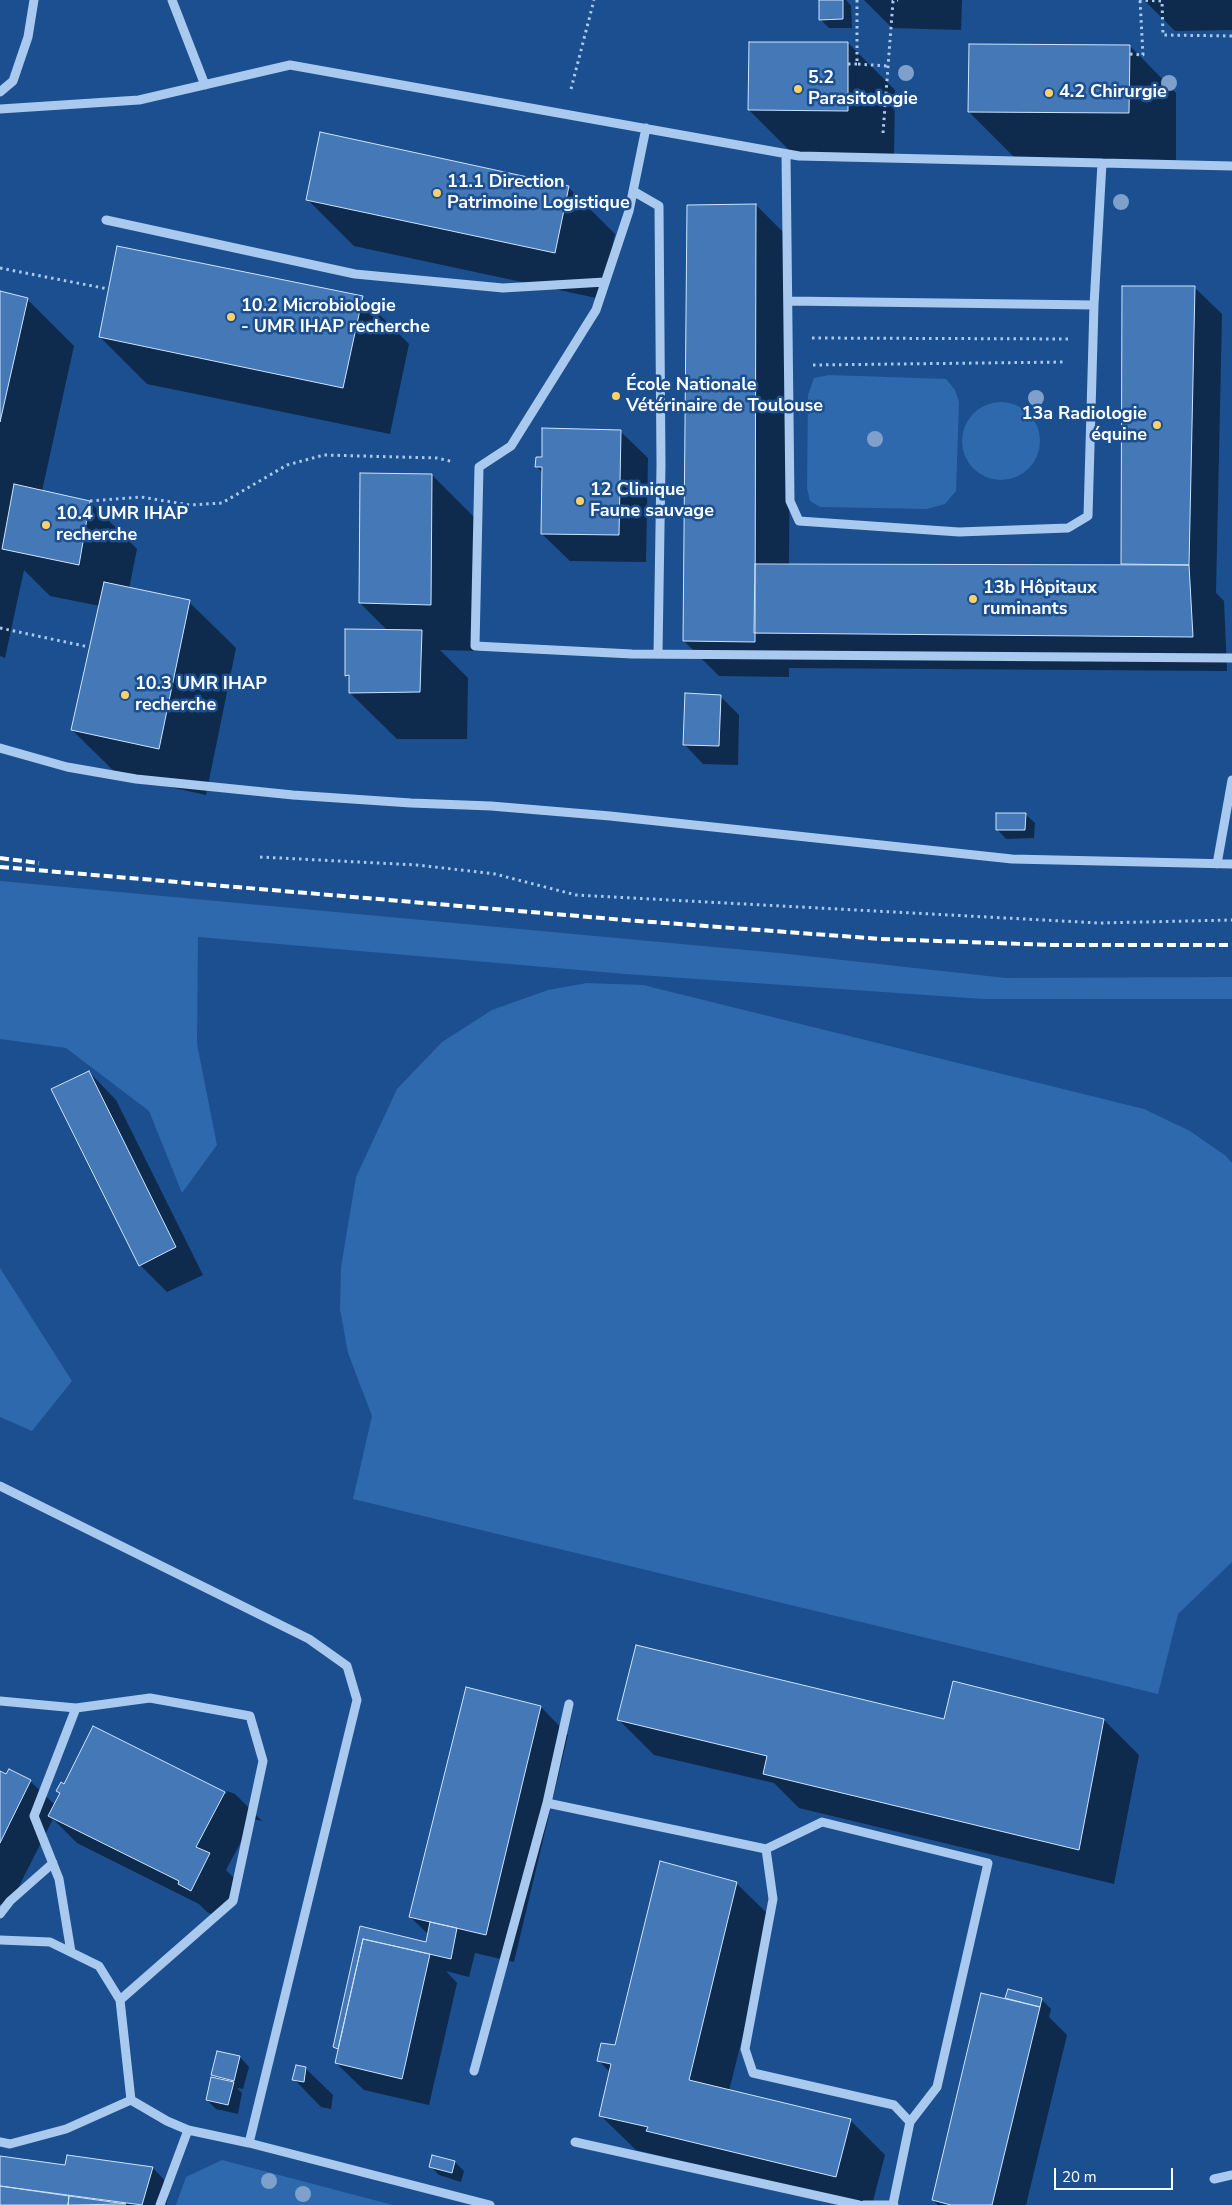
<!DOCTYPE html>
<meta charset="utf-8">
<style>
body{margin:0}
#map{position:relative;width:1232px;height:2205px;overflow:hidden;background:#1b4f8f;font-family:"Nunito Sans",sans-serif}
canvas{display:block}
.scale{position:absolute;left:1054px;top:2168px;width:119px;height:22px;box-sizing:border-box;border:2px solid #fff;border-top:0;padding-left:6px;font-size:15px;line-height:18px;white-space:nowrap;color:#fff;-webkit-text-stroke:4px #1b4f8f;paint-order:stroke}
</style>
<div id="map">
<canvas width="1232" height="2205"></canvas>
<div class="scale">20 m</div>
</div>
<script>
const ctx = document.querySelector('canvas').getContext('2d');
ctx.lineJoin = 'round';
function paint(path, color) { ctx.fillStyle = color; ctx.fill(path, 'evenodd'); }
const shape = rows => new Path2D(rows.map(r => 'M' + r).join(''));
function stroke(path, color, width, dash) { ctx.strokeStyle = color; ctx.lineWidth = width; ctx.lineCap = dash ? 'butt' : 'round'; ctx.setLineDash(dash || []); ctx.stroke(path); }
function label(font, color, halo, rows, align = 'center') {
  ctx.font = font + ' "Nunito Sans",sans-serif'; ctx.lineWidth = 5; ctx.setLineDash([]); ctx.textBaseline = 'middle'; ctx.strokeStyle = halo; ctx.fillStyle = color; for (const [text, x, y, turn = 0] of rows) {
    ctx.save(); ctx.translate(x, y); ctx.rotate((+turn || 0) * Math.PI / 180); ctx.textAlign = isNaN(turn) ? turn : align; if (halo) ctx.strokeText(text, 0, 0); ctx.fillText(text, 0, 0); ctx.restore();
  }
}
paint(shape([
 [829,375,946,379,955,390,959,402,956,491,945,504,927,509,820,507,810,501,807,488,808,395,814,378],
 '962 441a39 39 0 1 1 78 0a39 39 0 1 1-78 0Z',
 [0,881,779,953,1006,978,1232,977,1232,999,983,999,625,974,198,937,197,1044,217,1145,182,1193,149,1111,66,1048,0,1039],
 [587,983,643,985,1144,1109,1190,1131,1226,1156,1232,1163,1232,1562,1178,1614,1158,1694,353,1499,372,1416,348,1353,340,1309,341,1267,356,1177,397,1089,442,1042,492,1010,548,990],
 [0,1268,72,1381,32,1431,0,1417],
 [222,2160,393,2205,176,2205,186,2177]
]), '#2e69ad');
paint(shape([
 [821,0,846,0,851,6,852,28,829,28,820,19],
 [864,0,962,0,961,30,892,28],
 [1144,0,1232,0,1232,30,1175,31],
 [848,43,895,90,894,157,796,157,749,110],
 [1130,46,1176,93,1176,160,1016,159,969,112],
 [568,187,615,234,601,299,354,246,307,199],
 [756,205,791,240,789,566,1124,566,1122,564,1194,287,1222,314,1216,593,1224,601,1227,671,789,668,789,677,719,676,684,641],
 [0,293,27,299,74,346,42,491,90,502,137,549,129,589,189,602,236,648,206,795,119,776,72,730,100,606,50,596,24,570,5,658,0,656],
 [362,297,409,344,390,434,147,384,100,337],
 [620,431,648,458,646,562,570,561,542,534,543,473,536,466,543,458],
 [432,475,479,522,478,651,440,650,468,678,467,739,397,739,350,693,350,679,346,675,388,631,360,603],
 [720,696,739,715,738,765,703,764,685,745],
 [1025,814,1035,823,1034,838,1006,839,997,829],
 [89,1072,116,1100,203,1275,167,1292,140,1265],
 [541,1707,568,1735,514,1962,475,1953,469,1977,446,1971,457,1983,429,2105,364,2090,336,2063,339,2051,334,2046,361,1928,427,1943,429,1935,410,1917],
 [619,1720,1104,1720,1139,1755,1114,1884,799,1808,774,1783,654,1755],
 [94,1728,226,1794,227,1791,235,1794,262,1821,253,1819,226,1870,237,1881,219,1918,207,1912,199,1904,77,1843,53,1819,8,1908,0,1904,0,1772,30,1781,55,1805],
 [736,1883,772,1918,729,2091,850,2120,885,2155,872,2205,683,2166,677,2160,636,2150,600,2115,610,2072,598,2060,616,2047],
 [1006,1998,1041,1999,1051,2009,1049,2017,1067,2035,1026,2205,938,2205,933,2200,1009,2001],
 [240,2057,249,2067,243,2089,237,2088,242,2093,238,2114,216,2109,207,2100,219,2080,213,2074],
 [305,2068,333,2095,331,2109,321,2107,294,2079],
 [68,2156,153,2168,171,2187,166,2205,0,2205,0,2157,66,2167],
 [455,2162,464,2171,461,2182,439,2175,430,2166]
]), '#0007');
const building = shape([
 [819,0,843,0,843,19,819,20,819,0],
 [749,42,848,42,848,111,748,110,749,42],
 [969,44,1130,45,1129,113,968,112,969,44],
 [320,132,569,186,555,253,306,200,320,132],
 [756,204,755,642,683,641,687,205,756,204],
 [117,246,363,296,343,388,99,337,117,246],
 [1122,286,1195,286,1189,565,1121,564,1122,286],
 [0,291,28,298,0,422,0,291],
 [542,428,621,430,619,535,541,534,542,467,535,467,536,457,542,457,542,428],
 [360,473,432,474,431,605,359,603,360,473],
 [14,484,90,501,79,565,2,549,14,484],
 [755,564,1189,565,1193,637,754,633,755,564],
 [104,582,190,600,159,749,71,730,104,582],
 [345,629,422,630,420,692,349,693,349,675,345,676,345,629],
 [685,693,721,695,719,746,683,745,685,693],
 [996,813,1026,813,1025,830,996,830,996,813],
 [89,1071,176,1247,139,1266,51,1089,89,1071],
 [636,1645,944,1719,953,1681,1104,1719,1079,1850,763,1774,767,1756,617,1720,636,1645],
 [466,1687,541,1706,486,1935,409,1917,466,1687],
 [93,1726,225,1792,196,1847,210,1853,191,1891,178,1884,179,1881,48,1816,60,1793,56,1791,61,1782,64,1784,93,1726],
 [9,1769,31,1780,0,1843,0,1771,6,1774,9,1769],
 [660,1861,737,1882,689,2080,851,2119,836,2177,646,2131,648,2127,599,2116,611,2064,597,2061,601,2043,615,2045,660,1861],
 [430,1922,457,1928,451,1959,363,1939,338,2049,333,2047,360,1926,426,1942,430,1922],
 [363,1939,430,1954,402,2079,335,2063,363,1939],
 [1008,1989,1042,1998,1040,2007,1005,1998,1008,1989],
 [981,1993,1040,2007,992,2205,951,2205,932,2200,981,1993],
 [217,2051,240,2056,234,2081,211,2075,217,2051],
 [296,2065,306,2067,304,2082,292,2080,296,2065],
 [211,2077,234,2082,228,2105,206,2100,211,2077],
 [67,2155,153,2167,142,2205,0,2186,0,2156,65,2165,67,2155],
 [432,2155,455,2161,452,2173,429,2167,432,2155],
 [0,2186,69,2196,68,2205,0,2205,0,2186],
 [69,2196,126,2204,68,2205,69,2196]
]);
paint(building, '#4478b7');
stroke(building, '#cfe3fa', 1);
stroke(shape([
 [857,0,857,64,888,66],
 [1139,0,1162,1,1163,35,1232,36],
 [1130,54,1143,55,1140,0],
 [848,64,857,64],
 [571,89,594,0],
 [883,133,893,1,898,0],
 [0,268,108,289],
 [812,338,1069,339],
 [813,365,1066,362],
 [90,501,141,497,190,505,222,503,287,465,324,455,437,458,454,462],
 [0,628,89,647],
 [260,857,417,865,495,874,576,895,1099,923,1232,920]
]), '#a9c9ee', 3, [2.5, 4]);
stroke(shape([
 [172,0,205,85],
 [0,92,13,81,28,37,34,0],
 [0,109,139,100,290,65,799,156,1232,166],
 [646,128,629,211,596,310,511,446,479,467,475,646,632,654,1232,658],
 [786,154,790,501,799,521,959,532,1068,528,1088,516,1094,305,1102,163],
 [633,191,659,206,661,465,658,654],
 [106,220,355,274,503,288,605,282],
 [788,301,1094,305],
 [0,748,67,767,136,779,293,795,411,803,491,806,610,816,1012,859,1232,864],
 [1217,864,1232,780],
 [0,1486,309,1639,347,1666,357,1700,249,2143],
 [0,1701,76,1708,150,1698,250,1716,263,1761,233,1901,120,2000],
 [547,1803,569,1704],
 [766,1849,773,1899,745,2049,753,2073,894,2105,910,2122],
 [0,1914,10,1901,53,1863],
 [0,1940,50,1942,99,1966,120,2000,131,2100,66,2129,10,2144,0,2142],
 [71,1952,59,1879,34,1816,76,1708],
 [474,2071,547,1803,766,1849,822,1822,988,1863,937,2087,910,2122,893,2204],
 [131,2100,167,2121,188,2130,249,2143,490,2205],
 [575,2142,859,2205],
 [1214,2179,1232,2175],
 [160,2205,188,2130],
 [864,2205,894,2205]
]), '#a9c9ee', 9);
stroke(shape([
 [0,858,39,863],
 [0,867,625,920,881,939,1052,945,1232,945]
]), '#fff', 4, [9, 4]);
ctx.fillStyle = '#7ea0ca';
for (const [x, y] of [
 [906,73],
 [1169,83],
 [1121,202],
 [1036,398],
 [875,439],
 [269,2181],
 [303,2194]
]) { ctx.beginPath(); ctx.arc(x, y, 8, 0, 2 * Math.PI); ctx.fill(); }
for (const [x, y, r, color] of [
 [798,89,5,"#ffd166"],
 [1049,93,5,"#ffd166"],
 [437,193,5,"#ffd166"],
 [231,317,5,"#ffd166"],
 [616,396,5,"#ffd166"],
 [1157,425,5,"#ffd166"],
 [580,501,5,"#ffd166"],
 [46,525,5,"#ffd166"],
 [973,599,5,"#ffd166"],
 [125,695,5,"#ffd166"]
]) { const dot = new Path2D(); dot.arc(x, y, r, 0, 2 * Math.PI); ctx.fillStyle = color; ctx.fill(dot); stroke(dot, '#1b4f8f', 2); }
label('bold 18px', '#fff', '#1b4f8f', [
 ["5.2",808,79],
 ["Parasitologie",808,100],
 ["4.2 Chirurgie",1059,93],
 ["11.1 Direction",447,183],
 ["Patrimoine Logistique",447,204],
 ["10.2 Microbiologie",241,307],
 ["- UMR IHAP recherche",241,328],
 ["École Nationale",626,386],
 ["Vétérinaire de Toulouse",626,407],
 ["13a Radiologie",1147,415,"right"],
 ["équine",1147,436,"right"],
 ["12 Clinique",590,491],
 ["Faune sauvage",590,512],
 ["10.4 UMR IHAP",56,515],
 ["recherche",56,536],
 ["13b Hôpitaux",983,589],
 ["ruminants",983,610],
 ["10.3 UMR IHAP",135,685],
 ["recherche",135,706]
], 'left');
</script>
